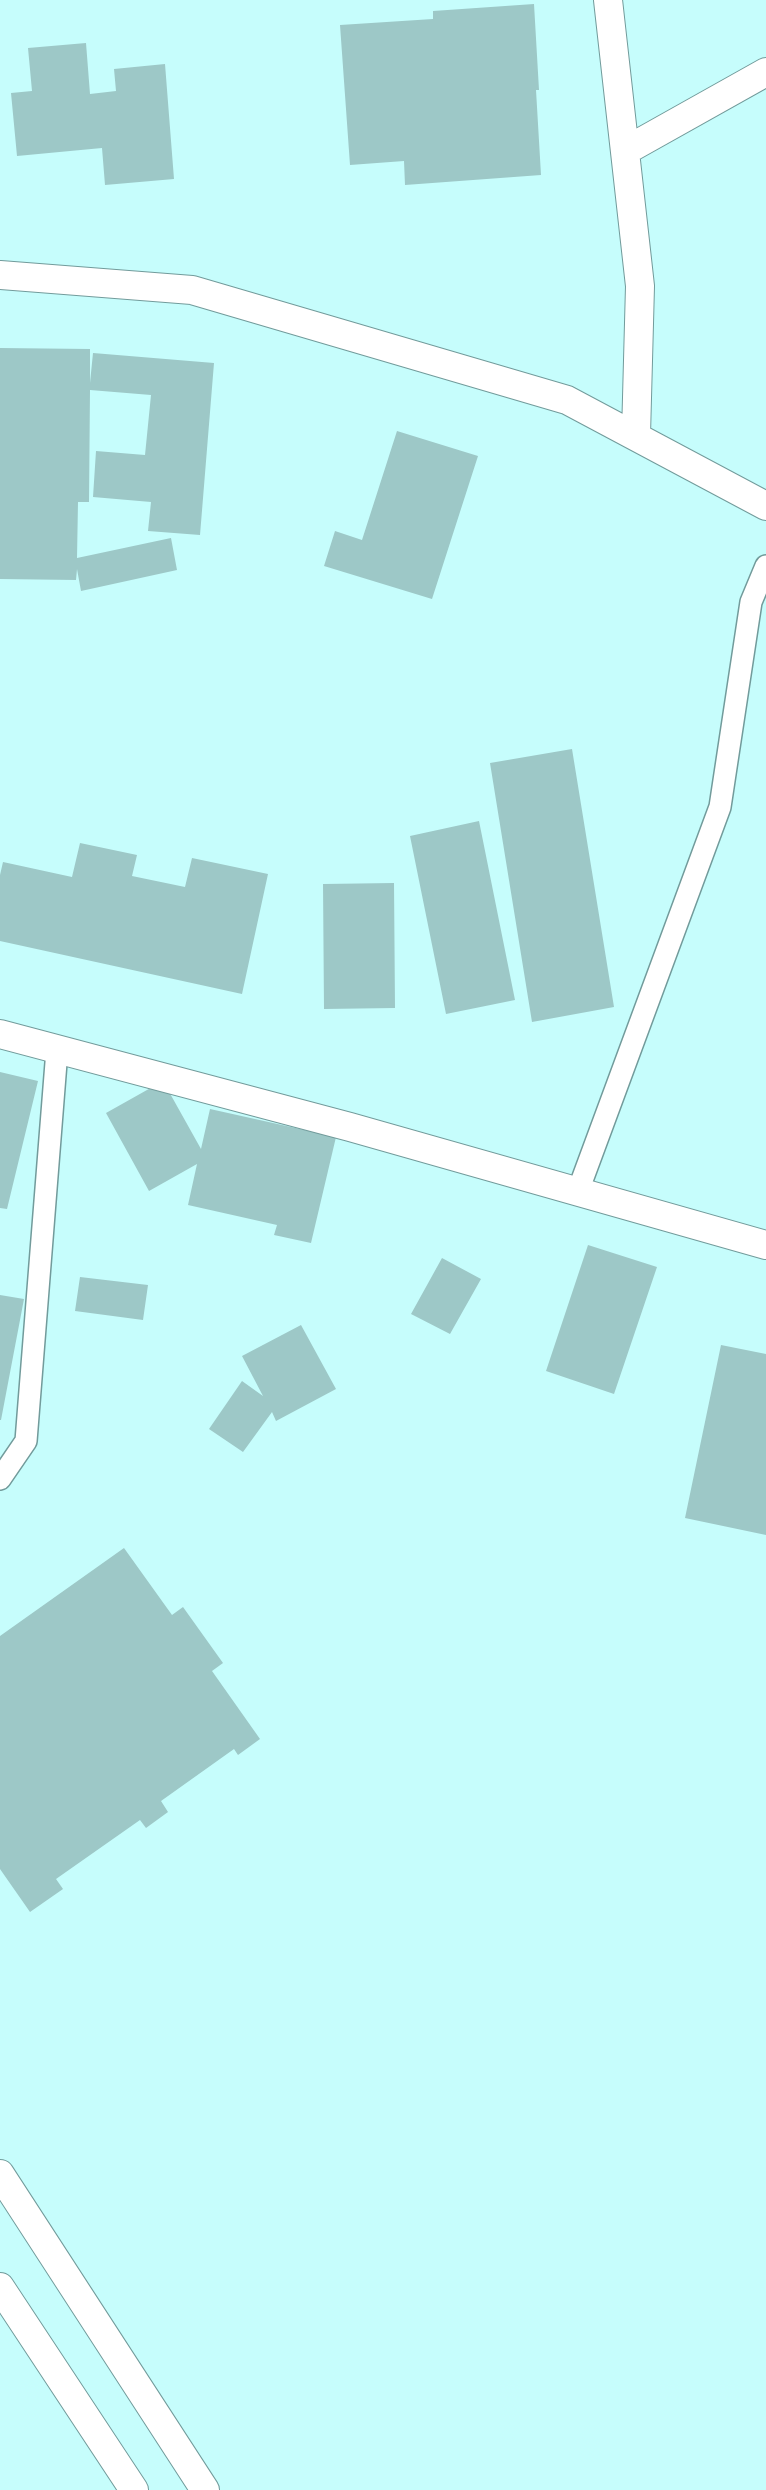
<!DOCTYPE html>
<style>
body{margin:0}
canvas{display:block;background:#edfefe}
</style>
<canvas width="766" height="2490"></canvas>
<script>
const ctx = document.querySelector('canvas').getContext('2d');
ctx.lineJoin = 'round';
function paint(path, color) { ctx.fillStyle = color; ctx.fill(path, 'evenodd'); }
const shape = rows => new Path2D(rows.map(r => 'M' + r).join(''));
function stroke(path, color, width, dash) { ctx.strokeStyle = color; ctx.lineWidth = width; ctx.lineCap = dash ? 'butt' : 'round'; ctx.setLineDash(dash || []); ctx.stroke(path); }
paint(shape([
 [0,0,766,0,766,2490,0,2490]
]), '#c6fdfc');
paint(shape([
 [534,4,539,90,536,90,541,175,405,185,404,161,350,165,340,25,433,19,433,11],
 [86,43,90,94,116,91,114,69,165,64,174,179,105,185,102,148,17,156,11,93,32,91,28,48],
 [0,348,90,349,90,383,93,353,214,363,200,535,148,531,151,502,93,497,96,451,145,455,151,395,90,390,89,502,78,502,77,558,171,538,177,570,81,591,77,569,76,580,0,579],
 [397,431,478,456,432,599,324,566,335,531,362,540],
 [572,749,614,1007,532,1022,490,763],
 [479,821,515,1000,446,1014,410,836],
 [80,843,137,855,132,876,185,887,192,858,268,874,242,994,0,941,0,875,3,862,72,877],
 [394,883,395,1008,324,1009,323,884],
 [0,1072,38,1081,7,1209,0,1208],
 [163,1081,201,1149,210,1109,336,1137,311,1243,274,1235,277,1225,188,1205,197,1164,149,1191,106,1113],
 [588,1245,657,1267,614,1394,546,1371],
 [442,1258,481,1279,450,1334,411,1314],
 [80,1277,148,1285,143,1320,75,1311],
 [0,1295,24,1299,1,1420,0,1420],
 [301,1325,336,1389,276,1421,272,1412,243,1452,209,1429,242,1381,263,1396,242,1356],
 [721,1345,766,1354,766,1535,685,1518],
 [124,1548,172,1615,183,1607,223,1663,212,1671,260,1739,238,1755,234,1749,161,1801,168,1812,146,1828,140,1820,56,1879,63,1889,30,1912,0,1869,0,1636]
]), '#9dc8c7');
const service = shape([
 [578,1191,720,807,751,602,766,566],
 [0,1479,26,1441,57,1050]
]);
const minor = shape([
 [608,0,640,286,636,435],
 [625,151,766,72],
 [0,275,192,290,567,400,766,506],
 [0,1034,350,1127,766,1245],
 [0,2174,205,2490],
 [0,2287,134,2490]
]);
stroke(service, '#729b9b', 24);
stroke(minor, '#729b9b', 30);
stroke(service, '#fff', 21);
stroke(minor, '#fff', 28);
</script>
